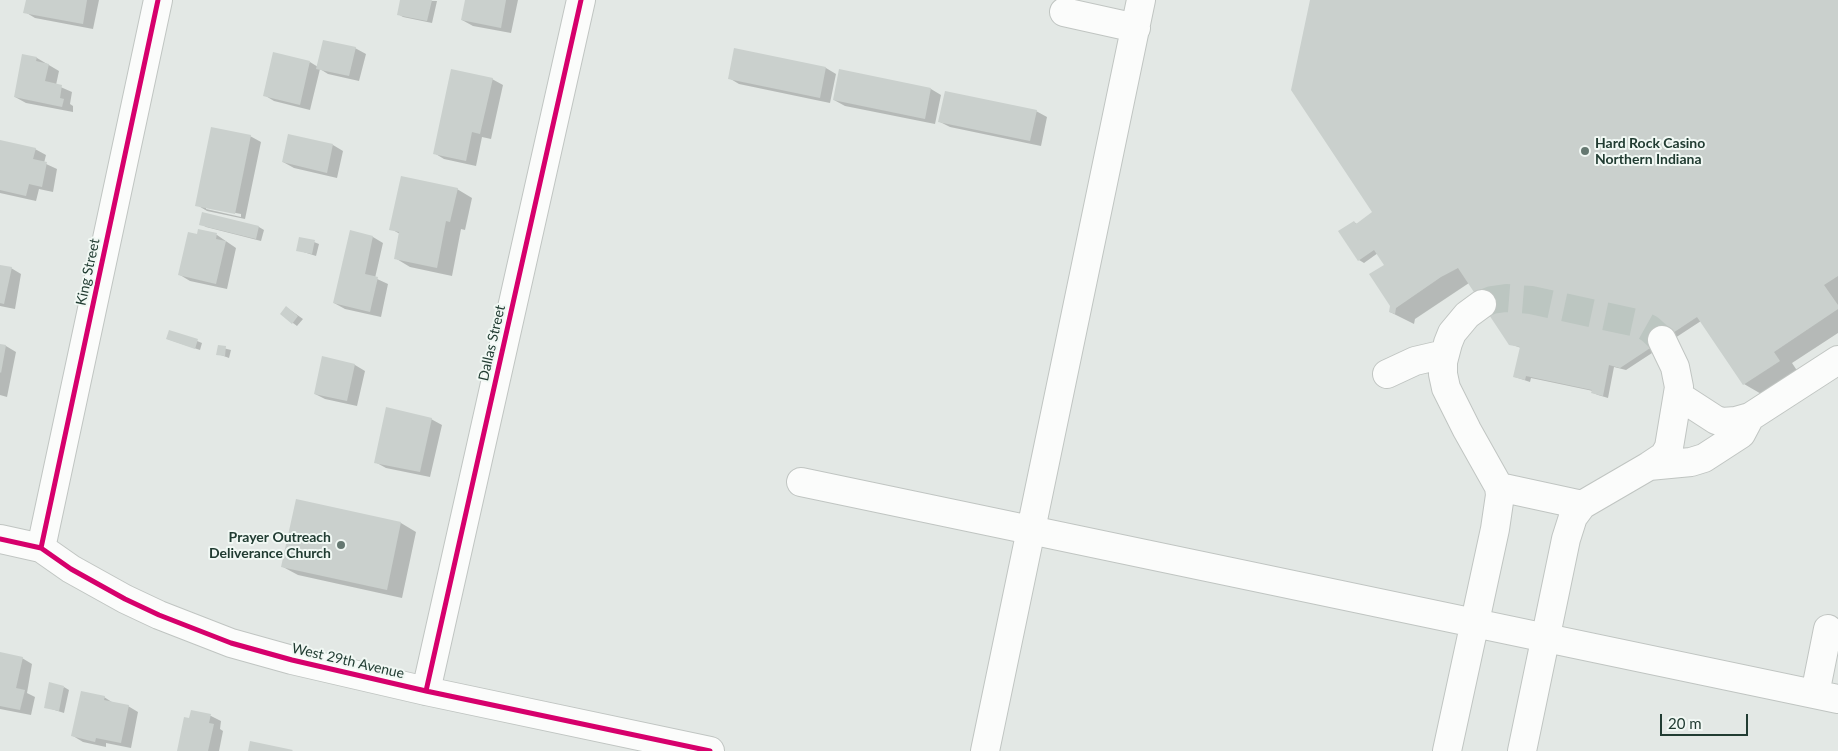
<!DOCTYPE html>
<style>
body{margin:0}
#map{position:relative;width:1838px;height:751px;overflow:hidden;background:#e3e8e5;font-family:Lato,sans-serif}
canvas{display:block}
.scale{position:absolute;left:1660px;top:714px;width:88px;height:22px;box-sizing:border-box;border:2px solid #213c32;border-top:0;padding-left:6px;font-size:15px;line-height:18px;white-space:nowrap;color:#213c32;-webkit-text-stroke:4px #f1f8f4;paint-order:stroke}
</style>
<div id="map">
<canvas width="1838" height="751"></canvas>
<div class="scale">20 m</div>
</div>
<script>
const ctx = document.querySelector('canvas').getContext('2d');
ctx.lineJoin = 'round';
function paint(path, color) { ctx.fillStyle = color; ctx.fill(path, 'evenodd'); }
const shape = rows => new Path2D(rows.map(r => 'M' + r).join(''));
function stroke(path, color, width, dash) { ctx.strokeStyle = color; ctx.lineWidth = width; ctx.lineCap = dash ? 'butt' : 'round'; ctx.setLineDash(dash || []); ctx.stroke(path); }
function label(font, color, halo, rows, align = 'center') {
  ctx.font = font + ' Lato,sans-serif'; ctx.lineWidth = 4; ctx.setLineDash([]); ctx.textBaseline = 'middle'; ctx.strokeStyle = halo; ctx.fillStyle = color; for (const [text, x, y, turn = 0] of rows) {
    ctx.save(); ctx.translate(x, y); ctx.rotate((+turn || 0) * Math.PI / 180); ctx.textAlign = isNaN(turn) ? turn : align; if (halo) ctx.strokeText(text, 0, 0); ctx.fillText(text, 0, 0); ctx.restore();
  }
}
paint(shape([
 [27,0,99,0,93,29,35,18,25,12],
 [401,0,437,1,432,23,403,17,398,14],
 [466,0,518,0,511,33,473,26,462,20],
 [1311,0,1838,0,1838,333,1792,363,1798,372,1763,395,1744,384,1701,321,1626,370,1614,367,1608,398,1598,395,1593,393,1593,391,1531,378,1530,382,1515,377,1521,348,1510,344,1469,283,1415,319,1414,324,1390,312,1391,306,1386,265,1378,253,1364,263,1359,260,1354,222,1357,224,1376,216],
 [355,48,366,54,359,81,328,74,320,69,310,110,274,101,264,95,310,62,318,67],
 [23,56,37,58,59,71,56,85,72,92,70,104,73,106,73,112,26,103,15,97],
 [826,68,836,74,830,103,739,84,729,78],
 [840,71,931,89,941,95,935,124,845,106,834,100],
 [492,79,503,85,491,139,482,137,476,166,444,159,434,153],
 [1036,111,1047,117,1041,146,950,127,940,122],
 [250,136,261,142,245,219,207,211,197,205],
 [206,207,241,214,241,217,206,209],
 [0,141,35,149,46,155,44,163,57,169,53,192,39,189,36,201,0,193],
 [333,145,343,151,337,178,294,168,283,162],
 [457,189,472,198,465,230,461,229,452,276,410,267,395,258,400,234,391,229],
 [201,224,259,227,264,230,261,241,206,227],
 [351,232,373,237,383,243,375,278,388,284,381,317,345,309,334,303],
 [198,235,217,235,236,248,227,289,190,281,180,275],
 [314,242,319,244,316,256,297,250],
 [0,266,11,268,21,274,15,309,0,306],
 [286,307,303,319,297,326,293,323],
 [167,339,197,341,202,343,200,350],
 [0,345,6,346,16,352,7,397,0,395],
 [219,347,231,350,229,358,218,354],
 [323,358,355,365,365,371,357,406,325,399,315,394],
 [431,419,442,425,430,477,386,468,375,462],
 [297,500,401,523,416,532,402,598,298,575,283,567],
 [22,658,32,664,27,693,35,697,31,715,0,709,0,659],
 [64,687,69,690,64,713,45,707],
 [104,697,115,704,128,706,138,712,131,748,106,743,106,747,83,742,73,736],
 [192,711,211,716,221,721,220,729,223,731,219,751,178,751]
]), '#0003');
paint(shape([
 [26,0,87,0,83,24,23,13],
 [400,0,432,0,427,21,397,15],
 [465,0,506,0,501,28,461,20],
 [1310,0,1838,0,1838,276,1824,285,1838,305,1838,309,1774,352,1780,361,1743,385,1697,317,1620,368,1609,365,1603,396,1591,393,1592,390,1526,376,1525,380,1513,377,1520,347,1509,345,1458,268,1441,277,1396,308,1395,314,1389,312,1390,306,1369,274,1384,265,1374,250,1358,261,1338,231,1354,221,1356,224,1372,212,1291,90],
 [323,40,356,47,349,76,316,69],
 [734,48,826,67,820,98,728,79],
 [273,52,310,61,300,105,263,96],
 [22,54,37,57,36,61,49,64,45,81,62,85,60,98,64,99,62,107,14,97],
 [451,69,493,78,480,134,472,132,466,161,433,154],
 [839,69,931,88,925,119,833,100],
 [945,91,1037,110,1030,141,938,122],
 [211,127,251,135,235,214,195,206],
 [288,134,333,144,327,173,282,162],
 [0,140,36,148,33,159,47,162,42,187,29,184,26,196,0,190],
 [401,176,458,188,450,222,446,221,437,268,394,259,399,232,389,230],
 [202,212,259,226,256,239,199,225],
 [198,229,217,233,216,239,226,241,216,284,178,275,188,232,197,234],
 [350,230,373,236,365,274,378,277,370,312,333,303],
 [299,237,315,240,312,254,296,251],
 [0,265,12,267,4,304,0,303],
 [286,306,298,316,292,324,280,314],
 [169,330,198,339,195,349,166,339],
 [0,344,6,345,1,373,0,372],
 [218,345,226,346,225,356,216,355],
 [322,356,355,364,347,401,314,394],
 [386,407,432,418,420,472,374,463],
 [296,499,401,522,387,590,281,567],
 [0,652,23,657,16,688,25,690,20,710,0,706],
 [49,682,64,686,59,711,44,708],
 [81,691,105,696,104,700,129,705,121,743,96,738,95,742,71,736],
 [191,710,211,714,209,723,214,724,208,751,177,751,184,717,189,718],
 [250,741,293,750,292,751,248,751]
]), '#cad0cd');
stroke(shape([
 [1482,304,1492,300,1506,298,1531,300,1641,324,1650,329,1662,340]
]), '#bcc6c1', 28, [28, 14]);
const minor = shape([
 [1064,12,1136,28],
 [1387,374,1415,361,1445,354],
 [1679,396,1716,420,1722,422,1736,421,1750,417,1838,360],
 [1649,466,1691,462,1704,458,1741,434,1750,417],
 [801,482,1838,699],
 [1499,487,1582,505],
 [0,539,41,548,71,569,125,599,159,615,231,643,292,660,426,691,710,751],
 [41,548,158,0],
 [426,691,581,0],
 [1815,694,1828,629],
 [985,751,1141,0],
 [1447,751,1495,529,1500,495,1499,487,1467,430,1446,388,1443,374,1443,362,1448,343,1452,333,1467,315,1482,304],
 [1522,751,1566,539,1573,517,1582,505,1649,466,1664,456,1669,447,1679,387,1675,367,1662,340]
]);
stroke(minor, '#c0c5c2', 30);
stroke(minor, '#fbfcfb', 28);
stroke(shape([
 [0,539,41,548,71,569,125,599,159,615,231,643,292,660,426,691,710,751],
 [41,548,158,0],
 [426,691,581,0]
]), '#d6006c', 5);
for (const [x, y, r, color] of [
 [1585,151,5,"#657871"],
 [341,545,5,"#657871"]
]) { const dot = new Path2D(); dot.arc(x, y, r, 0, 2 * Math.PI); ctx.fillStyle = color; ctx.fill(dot); stroke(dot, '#f1f8f4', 2); }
label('bold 14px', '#213c32', '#f1f8f4', [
 ["Hard Rock Casino",1595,143],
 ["Northern Indiana",1595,159],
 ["Prayer Outreach",331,537,"right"],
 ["Deliverance Church",331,553,"right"]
], 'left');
label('14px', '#213c32', '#f1f8f4', [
 ["King Street",88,272,-78],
 ["Dallas Street",492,343,-77],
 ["West 29th Avenue",348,661,13]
]);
</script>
